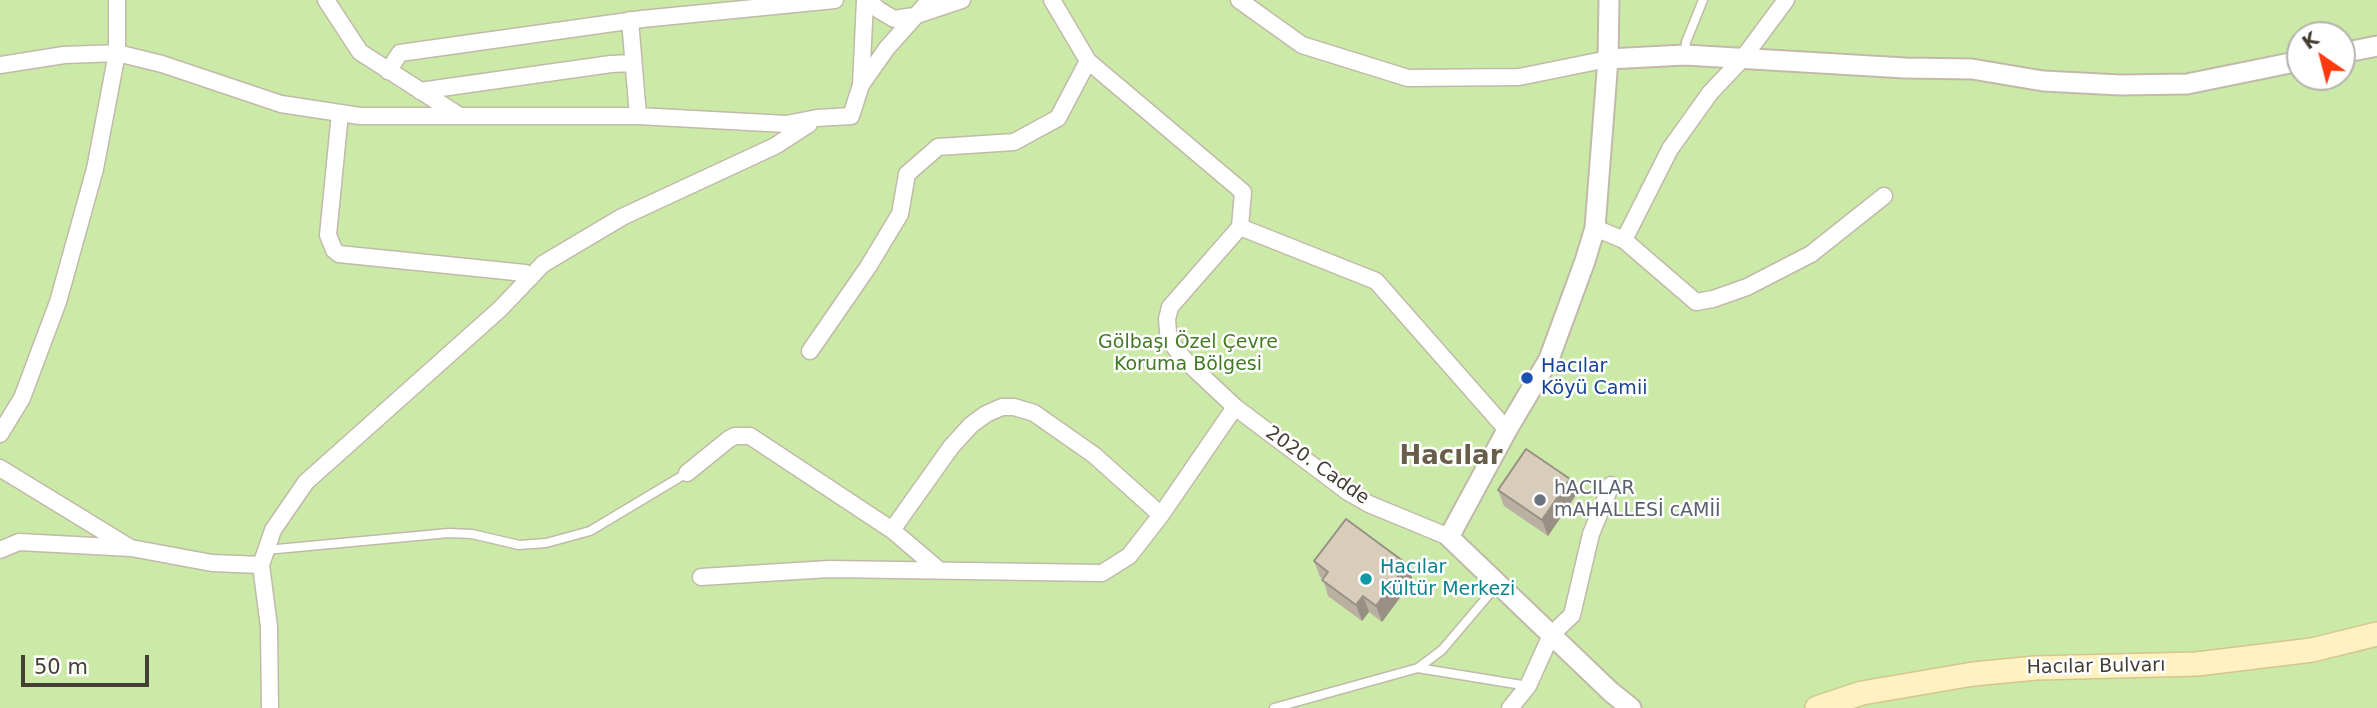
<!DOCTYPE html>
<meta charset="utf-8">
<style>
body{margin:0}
#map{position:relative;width:2377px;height:708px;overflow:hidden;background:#f3eee3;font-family:"DejaVu Sans",sans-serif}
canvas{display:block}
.north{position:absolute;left:2286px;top:21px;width:70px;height:70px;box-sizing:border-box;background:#fff;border:2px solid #b5b2ad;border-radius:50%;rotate:325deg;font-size:19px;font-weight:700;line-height:28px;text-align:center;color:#453e33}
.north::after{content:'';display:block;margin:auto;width:24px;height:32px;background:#ff380e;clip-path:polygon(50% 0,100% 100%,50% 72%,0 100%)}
.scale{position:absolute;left:21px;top:655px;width:128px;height:32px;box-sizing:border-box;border:4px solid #453e33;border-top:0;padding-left:9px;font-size:21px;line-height:24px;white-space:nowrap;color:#453e33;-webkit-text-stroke:5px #fff;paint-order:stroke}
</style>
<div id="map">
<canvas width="2377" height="708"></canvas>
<div class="north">K</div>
<div class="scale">50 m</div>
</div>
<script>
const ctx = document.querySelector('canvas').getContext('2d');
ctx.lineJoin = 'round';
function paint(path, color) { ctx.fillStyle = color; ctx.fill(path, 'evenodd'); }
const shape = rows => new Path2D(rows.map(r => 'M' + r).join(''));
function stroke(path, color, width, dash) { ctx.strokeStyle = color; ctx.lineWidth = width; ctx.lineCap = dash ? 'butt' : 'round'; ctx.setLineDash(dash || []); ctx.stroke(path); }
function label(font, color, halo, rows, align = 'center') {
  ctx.font = font + ' "DejaVu Sans",sans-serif'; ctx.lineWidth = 5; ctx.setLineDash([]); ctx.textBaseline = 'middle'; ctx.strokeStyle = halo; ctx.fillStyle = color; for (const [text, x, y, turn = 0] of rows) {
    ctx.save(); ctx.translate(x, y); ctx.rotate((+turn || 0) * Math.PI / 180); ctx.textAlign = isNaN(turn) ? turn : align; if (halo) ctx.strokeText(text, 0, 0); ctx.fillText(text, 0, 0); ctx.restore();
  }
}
paint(shape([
 [0,0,2377,0,2377,708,0,708],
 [2300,35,2342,35,2342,77,2300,77]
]), '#cbeaa8');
const service = shape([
 [1685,55,1686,42,1703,0],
 [266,550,449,533,472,534,519,545,546,543,590,531,687,473],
 [1418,668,1528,686],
 [1274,708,1418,668,1442,650,1498,584]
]);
const minor = shape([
 [326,0,360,52,460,116],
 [868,0,879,10,894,19,914,16,962,0],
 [1052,0,1088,61,1243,192,1240,227,1170,307,1167,319,1168,332,1172,344,1185,360,1235,407,1348,492,1369,504,1449,537],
 [1239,0,1302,45,1408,78,1519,77,1608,59],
 [630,20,638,116],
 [0,65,64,55,117,53,162,64,281,104,360,116,638,116,786,124,817,118,851,116,861,85,887,48,930,0],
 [388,71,400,53,642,19,835,0],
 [861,85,865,0],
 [420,91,611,64,633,63],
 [340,113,328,235,334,250,339,254,525,273,531,277],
 [1240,227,1376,281,1507,430],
 [1595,228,1624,240,1696,302,1713,299,1747,287,1811,254,1884,196],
 [1624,240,1670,149,1710,93,1743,58,1786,0],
 [810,351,868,267,900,214,907,174,938,147,1014,142,1058,118,1088,61],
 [0,434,22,398,58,302,95,169,117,53,117,0],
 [0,468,129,547],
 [687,473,729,439,735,436,750,436,892,530,939,570],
 [892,530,951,447,971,425,986,414,1002,407,1014,407,1034,413,1094,455,1161,515],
 [0,550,19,542,131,548,212,563,261,565],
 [701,577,829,569,1102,573,1129,556,1161,515,1235,407],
 [270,708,269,627,261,565,273,530,306,482,500,309,543,264,622,217,775,146,809,124],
 [1510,708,1528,686,1551,635,1572,615,1591,534,1611,485]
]);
const tertiary = shape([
 [1609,0,1608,59,1595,228,1585,261,1549,359,1507,430,1449,537,1611,692,1631,708],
 [2342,53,2377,46],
 [1608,59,1685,55,1905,68,1972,69,2043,81,2120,85,2187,84,2300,61]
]);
const secondary = shape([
 [1817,708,1862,693,1973,674,2036,668,2197,664,2312,650,2377,634]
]);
stroke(service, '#c2b9a8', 11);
stroke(minor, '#c2b9a8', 19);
stroke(tertiary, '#c2b9a8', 23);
stroke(secondary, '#d5c58f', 26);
stroke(service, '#fff', 8);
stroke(minor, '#fff', 16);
stroke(tertiary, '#fff', 19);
stroke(secondary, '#fff1c1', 23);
paint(shape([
 [1498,490,1576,495,1548,536,1504,506],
 [1314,561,1413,580,1382,622,1369,612,1362,621,1328,596,1323,579,1320,577]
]), '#bab0a1');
paint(shape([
 [1570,479,1576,495,1548,536,1542,520],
 [1407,564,1413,580,1382,622,1376,606],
 [1363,596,1369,612,1362,621,1356,605]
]), '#979083');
const building = shape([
 [1526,449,1570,479,1542,520,1498,490,1526,449],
 [1346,519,1407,564,1376,606,1363,596,1356,605,1322,580,1328,572,1314,561,1346,519]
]);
paint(building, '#d8cdbb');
stroke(building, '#979083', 2);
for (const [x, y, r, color] of [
 [1527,378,7,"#1a4fb4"],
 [1540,500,7,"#6b7280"],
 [1366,579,7,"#0f9aa8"]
]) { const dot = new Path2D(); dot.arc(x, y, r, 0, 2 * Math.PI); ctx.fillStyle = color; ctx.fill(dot); stroke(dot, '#fff', 2.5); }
label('19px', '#427a23', '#fff', [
 ["Gölbaşı Özel Çevre",1188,343],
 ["Koruma Bölgesi",1188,365]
]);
label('19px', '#164399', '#fff', [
 ["Hacılar",1541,367],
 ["Köyü Camii",1541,389]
], 'left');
label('19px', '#453e33', '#fff', [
 ["2020. Cadde",1317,466,35],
 ["Hacılar Bulvarı",2096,667,-1]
]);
label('19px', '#5b616d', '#fff', [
 ["hACILAR",1554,489],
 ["mAHALLESİ cAMİİ",1554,511]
], 'left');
label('19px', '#0d838f', '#fff', [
 ["Hacılar",1380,568],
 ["Kültür Merkezi",1380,590]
], 'left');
label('bold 26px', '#685d49', '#fff', [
 ["Hacılar",1451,457]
]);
</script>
